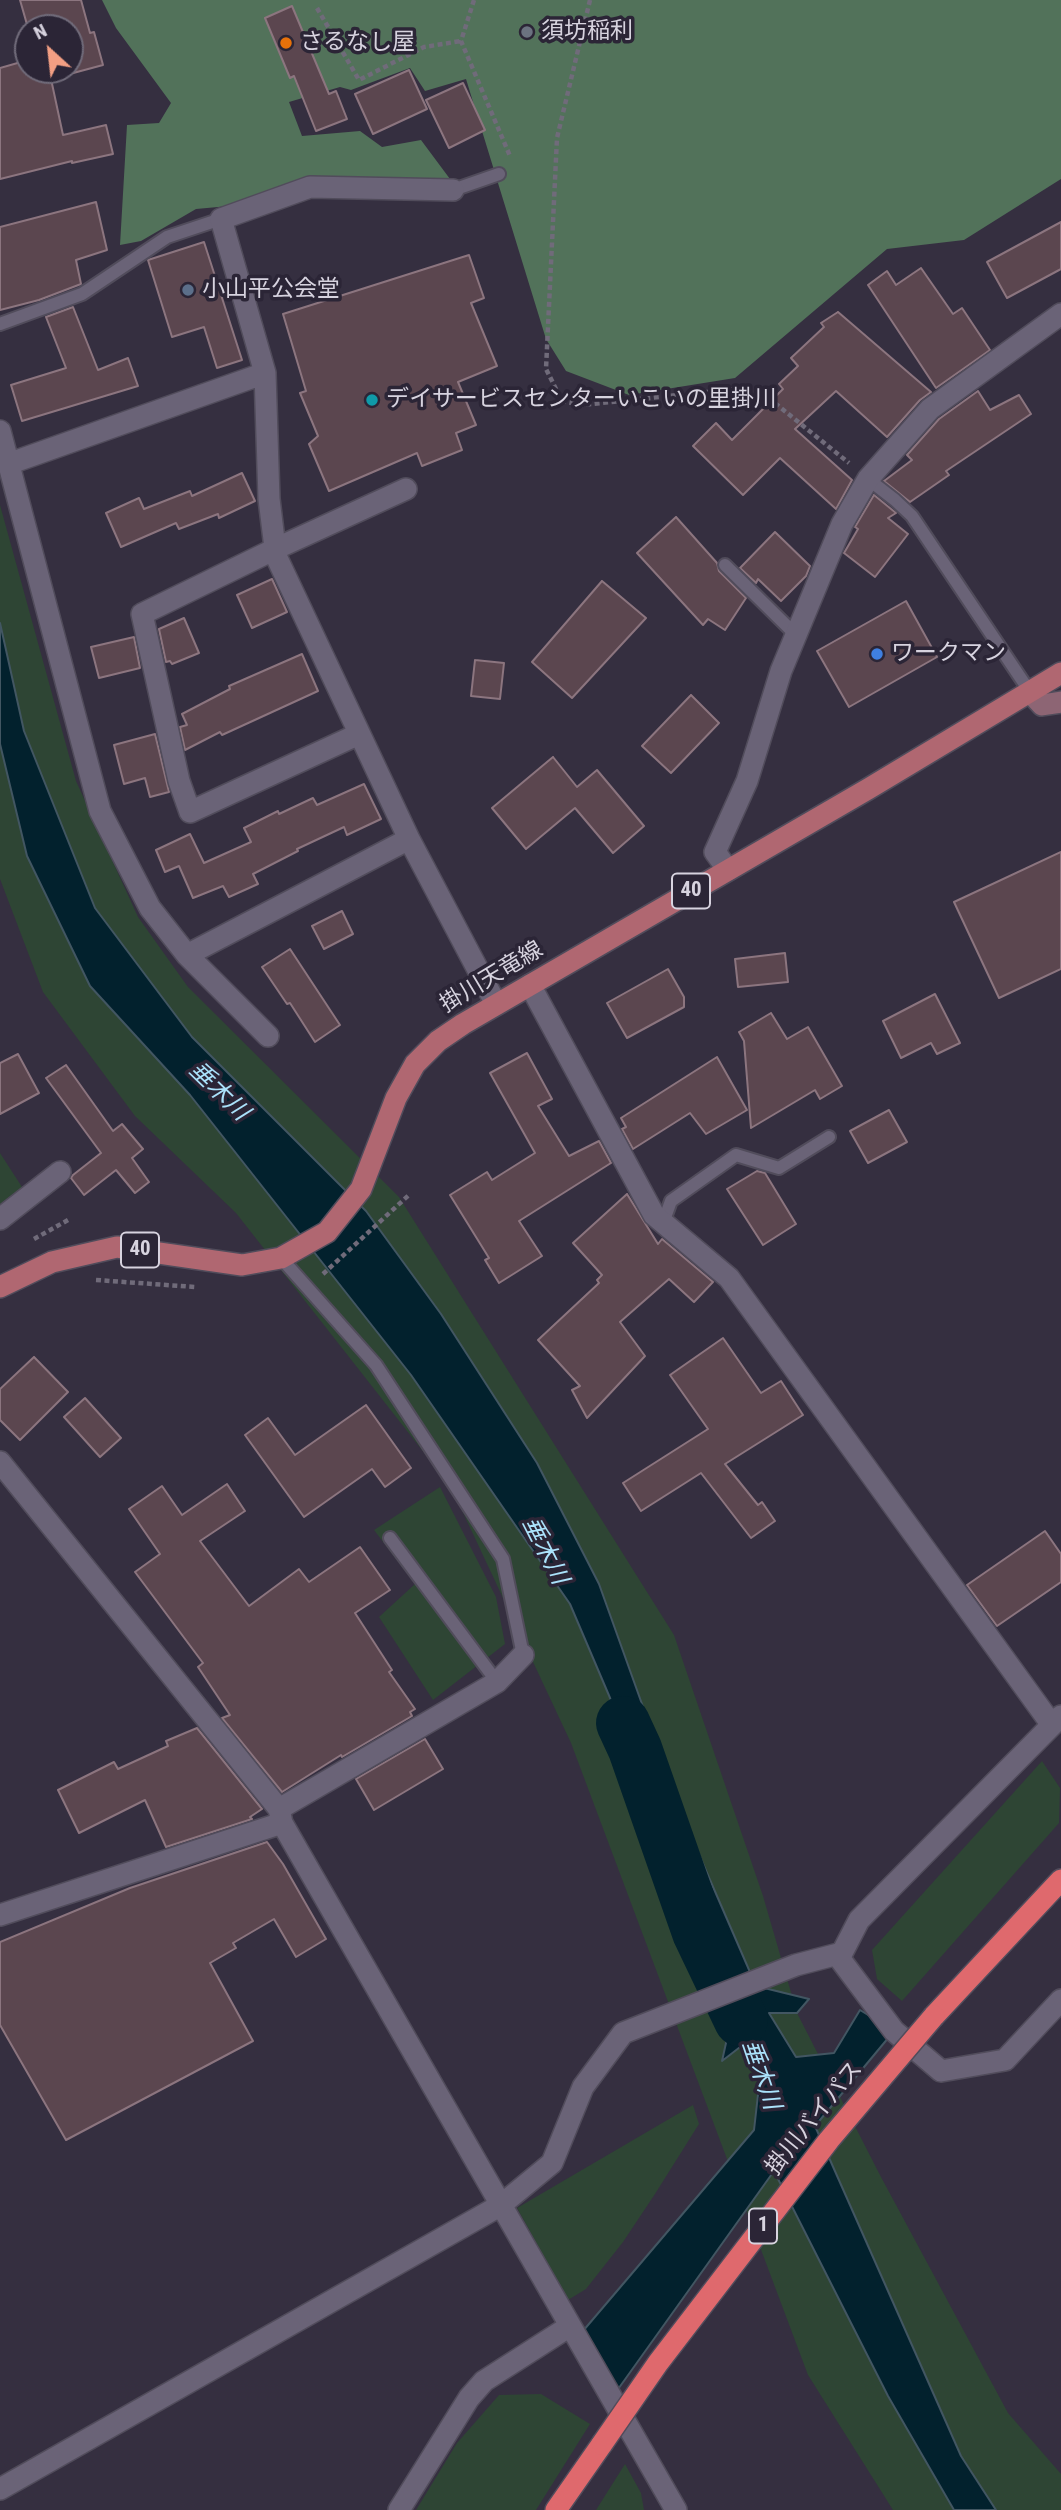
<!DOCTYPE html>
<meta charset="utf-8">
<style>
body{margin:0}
#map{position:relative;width:1061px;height:2510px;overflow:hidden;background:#352f40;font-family:"Roboto Condensed",sans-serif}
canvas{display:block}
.north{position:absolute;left:14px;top:14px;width:70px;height:70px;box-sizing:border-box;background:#2b2536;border:2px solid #706b7a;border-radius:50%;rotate:333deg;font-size:19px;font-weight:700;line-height:28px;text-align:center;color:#d7d3df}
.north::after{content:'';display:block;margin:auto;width:24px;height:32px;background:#f39f83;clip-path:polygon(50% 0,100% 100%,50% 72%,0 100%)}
</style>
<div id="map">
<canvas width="1061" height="2510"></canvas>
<div class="north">N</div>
</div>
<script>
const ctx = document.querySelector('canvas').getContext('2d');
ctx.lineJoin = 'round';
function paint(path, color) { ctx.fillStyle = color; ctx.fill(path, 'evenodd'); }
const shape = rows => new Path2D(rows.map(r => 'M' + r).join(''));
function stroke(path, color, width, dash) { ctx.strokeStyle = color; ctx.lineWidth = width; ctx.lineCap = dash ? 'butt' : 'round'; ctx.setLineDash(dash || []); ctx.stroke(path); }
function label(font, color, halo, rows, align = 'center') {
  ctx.font = font + ' "Roboto Condensed","Noto Sans JP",sans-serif'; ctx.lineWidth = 7; ctx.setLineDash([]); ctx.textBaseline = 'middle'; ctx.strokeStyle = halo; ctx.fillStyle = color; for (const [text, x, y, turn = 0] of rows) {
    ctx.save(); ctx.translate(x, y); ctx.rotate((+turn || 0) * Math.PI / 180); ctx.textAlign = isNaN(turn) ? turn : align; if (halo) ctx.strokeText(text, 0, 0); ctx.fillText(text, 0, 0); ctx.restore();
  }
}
paint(shape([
 [0,505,76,781,138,917,188,987,399,1197,674,1635,763,1896,797,2013,881,2177,1008,2413,1061,2474,1061,2510,893,2510,808,2375,571,1743,451,1487,236,1213,135,1116,43,992,0,879],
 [0,1153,22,1187,0,1204],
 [440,1487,496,1597,505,1644,433,1700,379,1617,415,1584,374,1530],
 [1042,1761,1060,1788,1059,1823,902,2001,877,1979,872,1950],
 [693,2105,699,2124,655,2194,623,2242,586,2289,568,2300,517,2208],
 [541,2394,590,2424,536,2510,416,2510,457,2443,499,2395],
 [625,2464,641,2493,644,2510,596,2510]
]), '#2e4534');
paint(shape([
 [102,0,1061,0,1061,179,964,240,887,249,735,378,629,395,566,371,546,339,466,79,425,91,410,68,351,90,340,87,289,102,302,136,360,131,382,147,421,140,450,179,313,177,229,206,196,209,141,241,120,245,127,125,159,123,171,103,116,28]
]), '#52725a');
const water = shape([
 [0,623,24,731,95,908,192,1037,366,1211,441,1314,537,1463,599,1584,681,1813,756,1986,809,1999,797,2013,769,2013,796,2057,834,2053,860,2010,894,2031,815,2126,961,2456,996,2510,954,2510,888,2396,774,2171,611,2399,577,2338,754,2130,760,2077,744,2044,722,2061,732,2016,651,1794,570,1604,411,1375,190,1095,90,986,27,856,0,744,0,623]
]);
paint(water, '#02212d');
stroke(water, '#425662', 2);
stroke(shape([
 [623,1723,635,1749,699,1932,741,2020]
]), '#02212d', 54);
const building = shape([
 [20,0,81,0,90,33,94,32,103,65,51,79,63,135,106,125,113,154,72,163,72,161,0,179,0,68,28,60,28,70,70,70,70,28,28,28,20,0],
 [292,6,329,94,336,91,347,119,316,131,294,76,290,78,265,18,292,6],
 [409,70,427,109,373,134,355,94,409,70],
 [463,83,485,130,449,148,426,100,463,83],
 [96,202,107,250,76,260,81,284,39,300,0,310,0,227,96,202],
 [1061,222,1061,269,1007,298,987,262,1061,222],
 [204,242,242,360,217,368,204,327,172,337,148,260,204,242],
 [469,255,484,298,471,303,497,366,458,382,476,425,456,433,462,450,422,466,417,453,329,491,309,444,318,436,300,393,306,391,283,314,469,255],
 [921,268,953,314,962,308,990,350,936,388,868,285,887,271,896,285,921,268],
 [73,307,98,370,128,358,138,386,22,421,11,385,66,368,46,317,73,307],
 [838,312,931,392,920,400,887,437,836,391,795,429,852,480,836,509,780,458,743,495,693,446,716,423,732,440,783,389,779,384,798,366,791,358,824,327,821,323,838,312],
 [978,391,990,410,1019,395,1031,414,946,471,949,475,910,502,884,481,912,460,907,455,939,419,978,391],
 [242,473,255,501,219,518,218,514,179,529,176,523,121,547,106,513,139,498,144,509,190,491,192,496,242,473],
 [874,495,896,513,888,518,908,534,875,577,844,553,858,529,855,527,874,495],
 [676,517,717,563,719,571,746,598,725,630,708,619,703,625,637,553,676,517],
 [775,532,810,566,806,576,781,601,758,579,756,583,740,568,775,532],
 [272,579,287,612,252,628,237,595,272,579],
 [602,581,646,618,572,698,532,662,602,581],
 [906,601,937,657,849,707,817,651,906,601],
 [184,618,199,653,172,664,170,661,166,662,159,629,184,618],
 [134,637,140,668,99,678,91,647,134,637],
 [302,654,318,691,222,735,220,732,185,750,180,727,187,725,182,714,230,689,229,686,302,654],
 [475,660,504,663,500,699,471,696,475,660],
 [691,695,719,723,671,773,642,746,691,695],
 [155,734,169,792,150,797,145,778,124,784,114,745,155,734],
 [553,757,577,787,597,770,644,826,613,853,575,808,526,849,492,808,553,757],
 [364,784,381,819,347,835,344,827,297,849,298,851,253,874,258,884,229,897,223,886,193,898,179,866,165,872,156,850,190,834,204,863,251,842,244,828,278,811,279,814,313,798,317,805,364,784],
 [1061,852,1061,969,999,998,954,902,1061,852],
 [342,911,353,934,324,949,312,926,342,911],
 [290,949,340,1025,315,1042,290,1003,287,1004,262,967,290,949],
 [785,953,788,982,738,987,735,959,785,953],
 [668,969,684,997,684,1007,627,1038,607,1003,668,969],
 [935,994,960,1043,937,1054,931,1043,901,1058,883,1021,935,994],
 [771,1013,787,1039,808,1027,842,1086,820,1099,815,1090,751,1128,744,1041,739,1032,771,1013],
 [527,1053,552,1099,538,1106,569,1156,599,1141,611,1163,519,1221,542,1256,499,1283,485,1260,489,1258,450,1195,487,1172,492,1180,535,1153,490,1073,527,1053],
 [18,1054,39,1093,0,1114,0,1063,18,1054],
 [717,1057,747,1110,706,1134,690,1113,633,1149,622,1129,626,1127,621,1118,717,1057],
 [66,1065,113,1131,122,1124,143,1149,132,1158,149,1182,135,1193,116,1170,84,1195,71,1178,73,1175,101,1153,46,1078,66,1065],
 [889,1110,907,1142,868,1163,850,1131,889,1110],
 [757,1171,765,1173,796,1224,763,1245,727,1189,757,1171],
 [627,1194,658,1244,662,1239,713,1282,694,1302,669,1279,620,1322,645,1356,587,1418,572,1390,580,1386,538,1340,599,1283,597,1280,602,1275,573,1243,627,1194],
 [723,1338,761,1393,781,1381,803,1415,725,1464,758,1505,762,1502,775,1521,751,1538,701,1473,641,1511,623,1483,708,1429,670,1375,723,1338],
 [34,1357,68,1392,20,1440,0,1420,0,1389,34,1357],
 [85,1398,121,1438,100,1457,64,1417,85,1398],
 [366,1405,411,1468,385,1487,372,1469,304,1517,245,1435,268,1418,295,1455,366,1405],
 [227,1484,245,1511,200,1541,249,1606,299,1569,309,1582,360,1547,390,1590,355,1613,392,1670,389,1672,415,1709,410,1712,412,1716,342,1757,341,1755,282,1792,222,1718,230,1715,198,1667,203,1663,135,1572,160,1554,129,1509,162,1486,182,1515,227,1484],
 [1045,1531,1061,1554,1061,1582,997,1626,967,1585,1045,1531],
 [197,1728,262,1809,250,1817,252,1819,166,1847,145,1800,79,1833,58,1790,114,1762,118,1769,168,1746,166,1741,197,1728],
 [425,1739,443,1769,374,1810,356,1779,425,1739],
 [267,1842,283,1864,326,1939,296,1957,274,1919,233,1943,236,1948,210,1963,253,2041,66,2140,0,2025,0,1942,130,1888,267,1842]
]);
paint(building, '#5b464f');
stroke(building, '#8c757f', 2);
const lane = shape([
 [453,190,499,174],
 [0,324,82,294,167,237,221,219],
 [868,479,895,500,912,516,1030,692],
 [725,565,796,635],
 [663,1223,671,1201,736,1155,779,1168,829,1137],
 [281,1258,376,1365,503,1559,523,1655],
 [390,1538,497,1682]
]);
const street = shape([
 [0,431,100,811,150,908,187,955,268,1036],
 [8,464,265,373],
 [359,734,190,812,179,781,142,614,275,549,406,489],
 [409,839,496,1004],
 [728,870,715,852,747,781,781,671,842,524,868,479,930,409,1061,314],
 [187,955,409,839,276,556,269,499,265,373,221,219,310,187,453,190],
 [530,985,654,1215,729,1278,1052,1725],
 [0,1219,60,1172],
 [0,1462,279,1809,282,1823,676,2510],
 [279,1809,497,1682,523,1655],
 [0,1915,282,1823],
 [837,1955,894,2031,941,2071,1005,2060,1061,2000],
 [0,2489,501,2205,552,2163,583,2087,623,2033,796,1965,842,1953,859,1920,1061,1716],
 [399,2510,469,2398,484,2381,570,2326]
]);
const secondary = shape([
 [1030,692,1042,705,1061,702]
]);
const primary = shape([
 [0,1287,52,1262,117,1247,242,1265,281,1258,327,1232,361,1189,396,1098,415,1064,438,1041,463,1024,868,789,1061,673]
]);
const highway = shape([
 [934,2016,1061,1880],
 [556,2510,602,2444]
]);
stroke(lane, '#514c5b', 16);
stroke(street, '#514c5b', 24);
stroke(secondary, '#514c5b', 24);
stroke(primary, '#514c5b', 24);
stroke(highway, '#514c5b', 24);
stroke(shape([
 [474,0,461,41,510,156],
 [590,0,557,138,546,369,562,401,582,405,755,387,849,463],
 [317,8,359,80,424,47,461,41],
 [34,1239,68,1220],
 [323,1274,410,1194],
 [96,1280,195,1287]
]), '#706b7a', 4.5, [5, 3.5]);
stroke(lane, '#6a6377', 12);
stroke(street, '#6a6377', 21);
stroke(secondary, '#8d6574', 21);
stroke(primary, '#b06771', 21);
stroke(highway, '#df696d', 21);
const highwayBridge = shape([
 [602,2444,658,2363,829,2140,934,2016]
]);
stroke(highwayBridge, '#514c5b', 24, []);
stroke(highwayBridge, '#df696d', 21);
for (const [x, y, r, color] of [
 [527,32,7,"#6b7280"],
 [286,43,7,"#e8710a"],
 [188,290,7,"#5c6f8a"],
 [372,400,7,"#0f9aa8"],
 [877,654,7,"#3f7fe0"]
]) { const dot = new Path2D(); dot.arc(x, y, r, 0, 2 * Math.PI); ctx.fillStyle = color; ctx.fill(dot); stroke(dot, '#2b2536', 2.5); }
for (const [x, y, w] of [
 [691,891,38],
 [140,1250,38],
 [763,2226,28]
]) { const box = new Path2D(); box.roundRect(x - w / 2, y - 17.5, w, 35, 5); ctx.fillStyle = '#2b2536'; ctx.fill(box); stroke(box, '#d7d3df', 2); }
label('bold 21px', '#d7d3df', null, [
 ["40",691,891],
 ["40",140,1250],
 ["1",763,2226]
]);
label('23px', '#d7d3df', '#2b2536', [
 ["須坊稲利",541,32],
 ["さるなし屋",300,43],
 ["小山平公会堂",202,290],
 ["デイサービスセンターいこいの里掛川",386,400],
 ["ワークマン",891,654]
], 'left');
label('23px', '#d7d3df', '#2b2536', [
 ["掛川天竜線",492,978,-31],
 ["掛川バイパス",815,2119,-51]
]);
label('italic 24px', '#abe2fb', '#2b2536', [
 ["垂木川",218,1092,44],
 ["垂木川",544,1551,63],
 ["垂木川",760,2075,71]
]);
</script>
